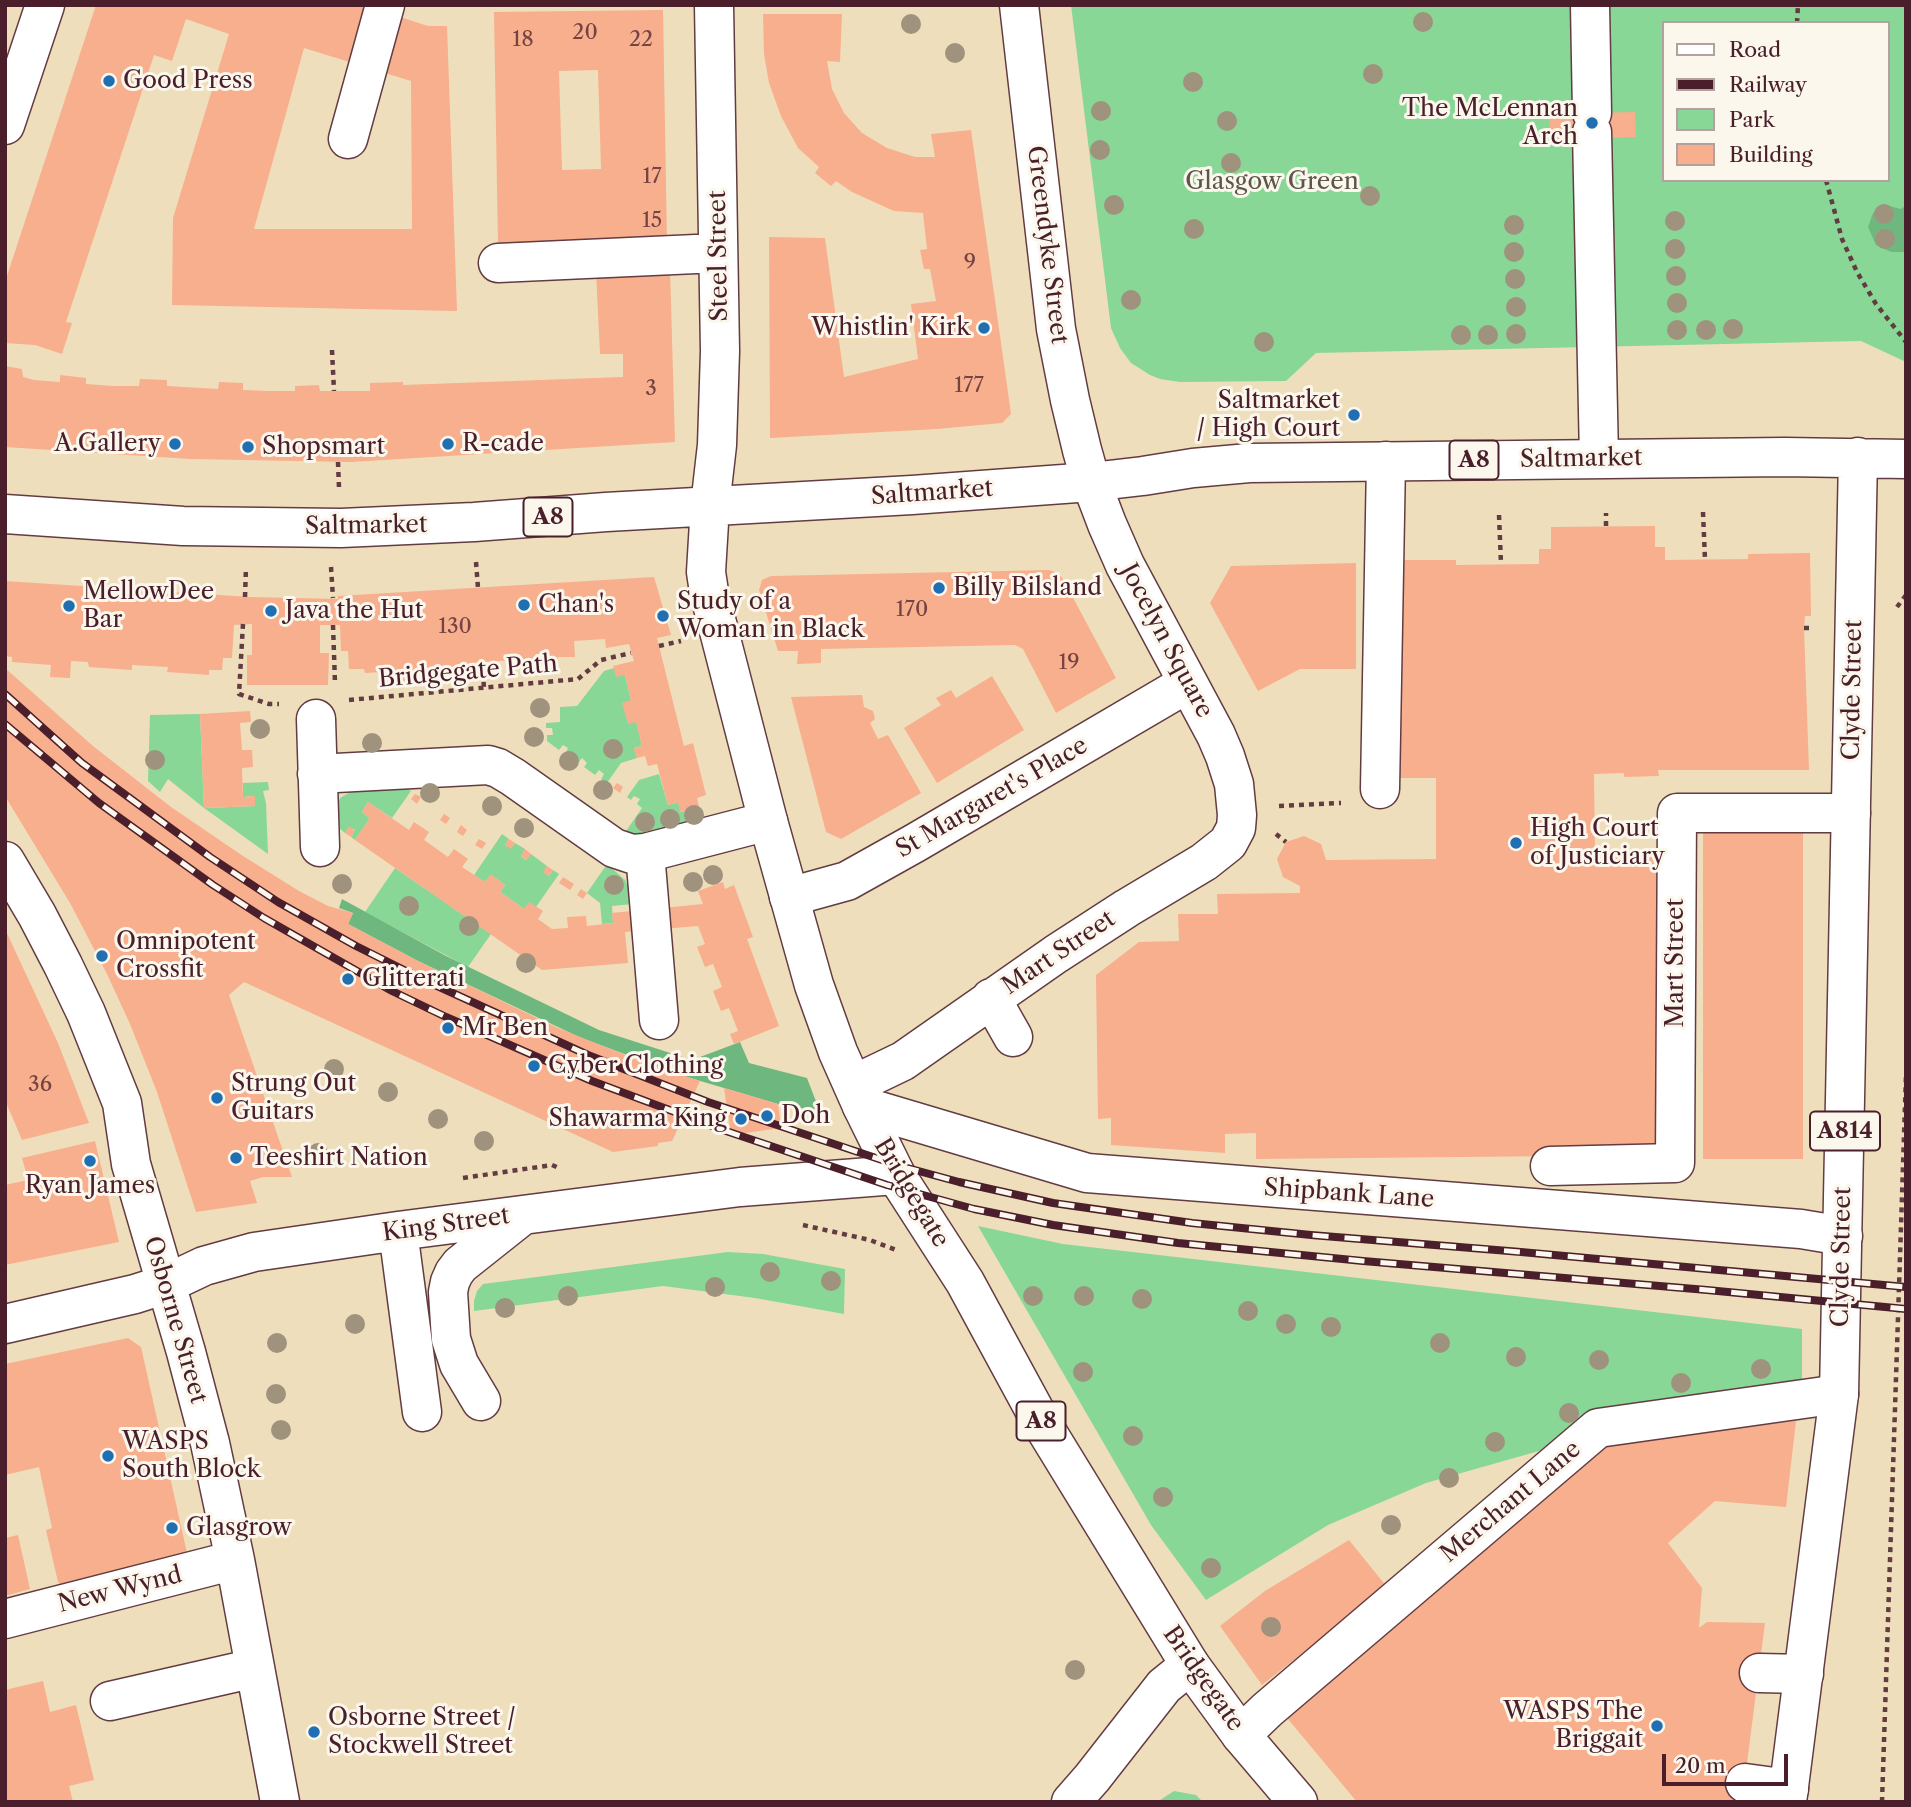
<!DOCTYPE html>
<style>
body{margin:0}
#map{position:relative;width:1911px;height:1807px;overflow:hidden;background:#efdebc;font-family:"Libre Caslon Text",serif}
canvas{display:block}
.frame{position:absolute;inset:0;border:7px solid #4a1f2b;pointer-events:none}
.legend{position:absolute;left:1662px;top:21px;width:228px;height:161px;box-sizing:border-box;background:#fbf7ec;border:2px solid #b4a19f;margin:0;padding:9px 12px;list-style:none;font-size:21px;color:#4a1f2b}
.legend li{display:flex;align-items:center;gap:14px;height:35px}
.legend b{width:35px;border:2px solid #b4a19f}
.scale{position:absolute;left:1662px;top:1754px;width:126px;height:32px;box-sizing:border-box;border:4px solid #4a1f2b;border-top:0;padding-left:9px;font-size:21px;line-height:24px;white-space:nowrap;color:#4a1f2b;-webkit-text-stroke:5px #fbf7ec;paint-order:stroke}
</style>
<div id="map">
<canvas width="1911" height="1807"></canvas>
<div class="frame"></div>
<ul class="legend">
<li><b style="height:9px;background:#fff"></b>Road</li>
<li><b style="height:9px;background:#4a1f2b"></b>Railway</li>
<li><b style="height:19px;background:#88d797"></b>Park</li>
<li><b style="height:19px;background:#f7af8d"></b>Building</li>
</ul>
<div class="scale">20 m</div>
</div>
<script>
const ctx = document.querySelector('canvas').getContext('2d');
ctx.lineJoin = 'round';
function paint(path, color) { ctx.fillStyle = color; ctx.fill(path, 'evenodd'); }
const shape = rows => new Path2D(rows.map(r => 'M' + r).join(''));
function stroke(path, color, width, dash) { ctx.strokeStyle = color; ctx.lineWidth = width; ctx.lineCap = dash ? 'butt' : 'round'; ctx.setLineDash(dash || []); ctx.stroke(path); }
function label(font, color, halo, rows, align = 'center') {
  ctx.font = font + ' "Libre Caslon Text",serif'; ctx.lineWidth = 6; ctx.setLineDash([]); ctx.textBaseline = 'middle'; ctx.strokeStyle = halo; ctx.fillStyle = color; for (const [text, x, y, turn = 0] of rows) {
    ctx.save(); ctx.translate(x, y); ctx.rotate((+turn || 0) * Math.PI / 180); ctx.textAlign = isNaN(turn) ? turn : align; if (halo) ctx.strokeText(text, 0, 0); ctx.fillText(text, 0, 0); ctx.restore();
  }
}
paint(shape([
 [1071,5,1906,5,1906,362,1861,341,1316,353,1286,381,1180,382,1160,379,1150,375,1131,363,1120,348,1111,328],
 [1664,23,1888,23,1888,180,1664,180],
 [614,668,625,675,642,746,634,748,637,758,621,763,607,783,601,779,604,774,599,770,595,775,584,767,587,763,582,758,578,763,565,754,568,748,563,745,559,750,547,741,547,735,553,735,552,728,546,728,546,723,560,722,560,707,577,706,604,671],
 [200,714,204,808,255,806,254,796,243,797,243,783,268,782,269,790,263,791,266,803,268,854,204,808,168,779,160,792,148,781,150,715],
 [659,774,668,805,678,802,681,812,699,807,702,818,639,836,624,834,642,808,637,804,640,799,634,796,631,800,627,797,639,780],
 [405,787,411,791,392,818,368,802,362,812,370,818,355,840,351,837,355,830,349,827,345,833,334,824,338,804,340,798,350,792],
 [502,834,509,839,505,845,511,848,515,843,525,849,521,856,526,860,531,854,547,866,544,872,549,876,553,870,559,874,536,907,524,909,500,892,505,885,491,875,485,882,474,875],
 [607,864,625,880,630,890,633,904,612,906,613,923,602,924,600,903,587,893],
 [395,868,491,934,468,967,365,912],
 [978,1226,1063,1244,1802,1329,1802,1384,1553,1447,1426,1483,1328,1525,1206,1600,1151,1525],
 [728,1252,763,1254,845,1269,844,1314,755,1298,663,1286,474,1311,474,1301,477,1291,483,1284],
 [1174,1791,1196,1795,1203,1802,1157,1802]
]), '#88d797');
paint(shape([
 [1883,204,1900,209,1906,206,1906,252,1891,252,1876,245,1868,227,1873,213],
 [342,899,446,956,599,1030,692,1060,740,1042,749,1063,807,1078,820,1112,778,1104,680,1075,579,1037,418,961,348,924,353,913,339,908]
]), '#6eb880');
paint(shape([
 [96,5,363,5,428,26,447,26,457,311,172,305,173,218,229,34,186,19,172,61,154,55,66,322,72,323,62,354,35,345,5,343,5,282],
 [304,48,411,81,412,229,254,229],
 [663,10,667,243,498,245,494,12],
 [598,70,601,169,562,170,559,71],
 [763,14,842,14,840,62,827,61,832,89,844,113,862,133,887,148,915,157,935,157,931,134,971,130,1011,414,1002,423,937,429,770,438,769,237,825,238,844,377,918,359,911,304,936,301,930,269,924,269,920,250,927,249,923,213,894,211,852,192,836,181,831,186,815,173,819,167,798,148,781,116,769,83,764,54],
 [1635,112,1636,137,1550,139,1549,114],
 [670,269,675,442,351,462,190,459,5,447,5,366,22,369,23,377,34,380,60,382,60,375,86,378,86,384,113,386,139,386,140,379,167,380,167,386,218,389,219,382,243,383,243,390,269,391,295,391,295,386,319,385,320,391,370,391,370,383,403,382,403,385,623,377,623,354,600,354,596,271],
 [1655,526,1655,547,1665,547,1665,560,1748,559,1748,554,1810,553,1811,616,1805,616,1804,628,1809,770,1658,770,1659,776,1624,777,1624,773,1594,774,1595,857,1661,857,1665,1155,1256,1159,1256,1133,1225,1134,1225,1153,1111,1145,1111,1118,1098,1119,1096,975,1139,942,1179,941,1178,914,1218,914,1217,894,1300,893,1300,886,1283,877,1277,859,1286,842,1304,836,1321,844,1326,860,1436,859,1436,778,1395,778,1395,560,1456,560,1456,565,1539,564,1539,549,1551,549,1551,527],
 [1356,563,1356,669,1300,669,1258,691,1210,603,1231,566],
 [1049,570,1058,573,1063,579,1116,678,1056,713,1023,649,1015,645,821,649,821,663,797,664,798,651,778,651,759,590,762,580,771,576],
 [654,577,671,635,657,638,684,746,693,743,706,795,697,798,699,807,680,812,678,802,668,805,657,764,648,766,645,756,637,758,635,753,634,748,642,746,636,722,628,724,622,703,631,700,625,675,616,677,613,666,634,661,629,644,606,648,605,639,574,641,575,657,558,657,558,663,515,665,515,660,469,663,470,669,434,671,434,667,423,668,423,682,403,684,402,671,365,673,364,669,349,669,348,651,341,651,340,625,320,625,320,653,329,653,328,685,247,685,247,655,252,655,252,624,234,625,232,658,223,658,222,670,209,670,209,675,167,672,168,667,132,665,132,670,89,667,88,662,71,661,70,678,50,677,51,665,12,662,12,657,5,656,5,581,250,597,338,599,338,596],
 [5,668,93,746,171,807,243,856,299,891,328,906,353,913,348,924,418,961,558,1028,640,1061,700,1081,672,1141,658,1143,658,1146,613,1152,244,982,229,995,292,1177,263,1177,250,1181,257,1203,196,1212,157,1092,130,1024,107,974,70,903,5,796],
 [992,676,1024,730,937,783,904,728,941,705,936,698,951,690,956,698],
 [862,695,864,707,873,711,875,719,870,723,878,739,888,735,921,793,841,839,826,832,791,697],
 [250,711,251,722,240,723,242,750,252,750,253,767,242,768,243,797,255,796,255,806,204,808,200,714],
 [617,783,623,787,620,793,613,788],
 [415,794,421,797,417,804,411,799],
 [368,802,409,830,414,822,429,832,424,840,448,857,454,849,464,856,468,859,462,867,485,882,491,874,505,885,500,892,524,909,529,902,543,911,538,919,552,929,568,928,567,917,586,916,587,926,613,923,612,913,703,904,698,891,723,882,725,889,734,885,753,937,747,939,779,1026,734,1044,730,1034,738,1031,729,1008,721,1011,713,991,722,987,713,964,705,967,697,947,705,944,698,926,625,932,628,963,542,970,355,840,370,818,362,812],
 [444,814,450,818,446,824,440,820],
 [461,825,467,830,463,836,457,832],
 [349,826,355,831,351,837,345,833],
 [1703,831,1803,831,1803,1159,1703,1159],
 [479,839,486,843,482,849,475,845],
 [509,839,515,843,511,849,505,845],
 [525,849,531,854,527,860,521,856],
 [547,866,553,870,549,876,543,872],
 [563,877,574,884,570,890,559,883],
 [581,889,587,893,583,899,577,895],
 [5,929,58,1043,89,1123,22,1140,5,1100],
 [724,1088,778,1104,781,1128,731,1135],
 [95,1141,119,1242,5,1265,5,1185,28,1180,22,1158],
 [128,1338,141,1347,187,1553,60,1584,58,1582,46,1530,52,1528,39,1467,5,1475,5,1364],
 [1796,1421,1786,1507,1715,1501,1668,1543,1702,1588,1699,1628,1707,1622,1765,1623,1742,1802,1357,1802,1278,1707,1606,1443],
 [18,1535,30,1589,5,1596,5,1538],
 [1349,1540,1387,1587,1262,1685,1220,1626,1265,1591],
 [43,1681,50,1712,76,1705,94,1780,69,1786,73,1802,5,1802,5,1690]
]), '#f7af8d');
const minor = shape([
 [1590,5,1592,113],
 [5,125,45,5],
 [1592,132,1599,458],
 [348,139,385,5],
 [498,263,718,253],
 [710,506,717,445,720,351,714,5],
 [316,719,320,847],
 [317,774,488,765,498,768,513,777,614,848,632,854,645,853,768,821],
 [1380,789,1386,461],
 [645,853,659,1020],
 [5,861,37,915,63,965,86,1013,122,1103,131,1164,186,1352,210,1443,235,1560,280,1802],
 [789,897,847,881,915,843,1188,683],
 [991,998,1013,1037],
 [853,1085,903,1061,1056,954,1127,908,1204,862,1228,843,1236,828,1237,815,1234,784,1225,756,1216,735,1125,565,1107,524,1091,482,1082,450,1070,400,1056,329,1019,5],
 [862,1106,1087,1173,1801,1229,1843,1236],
 [1550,1166,1675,1163,1677,813,1851,813],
 [398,1231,422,1412],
 [5,1324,135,1294,166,1284,204,1266,254,1252,398,1231,740,1187,896,1175],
 [481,1401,459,1364,451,1339,448,1292,450,1282,454,1273,460,1265,523,1215],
 [5,1619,235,1560],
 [1759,1673,1804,1674],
 [110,1701,255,1668],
 [1241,1735,1267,1710,1598,1428,1839,1394],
 [1745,1783,1789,1789],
 [1071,1802,1092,1778,1164,1686,1190,1665]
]);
const major = shape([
 [710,506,706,572,709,592,719,631,768,821,814,985,838,1052,862,1106,896,1175,965,1282,1041,1422,1190,1665,1241,1735,1298,1802],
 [5,514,183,526,341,528,474,522,606,512,912,495,1091,482,1143,476,1193,468,1249,463,1785,457,1906,459],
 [1787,1802,1839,1394,1858,457]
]);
stroke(minor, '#633c41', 41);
stroke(major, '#633c41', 41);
stroke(shape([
 [1797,23,1798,5],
 [1826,180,1842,239,1857,272,1876,304,1906,342],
 [332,350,334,391],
 [338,462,339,488],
 [1703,512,1705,560],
 [1499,515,1501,564],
 [1606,526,1606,513],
 [476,562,478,588],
 [331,567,333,598],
 [245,597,246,567],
 [1897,607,1906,595],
 [243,624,239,694,269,704,279,704],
 [333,625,335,683],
 [1804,628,1814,628],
 [659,646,681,641],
 [482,662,484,688],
 [349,700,578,679,601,660,631,653],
 [1279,806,1341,803],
 [1276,834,1286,842],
 [463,1178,552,1165,561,1169],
 [803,1225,870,1240,896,1250],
 [1882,1802,1906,1075]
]), '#633c41', 4.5, [5, 5]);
stroke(minor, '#fff', 38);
stroke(major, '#fff', 38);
const rail = shape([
 [5,694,82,763,210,857,278,902,356,946,422,979,588,1055,708,1102,900,1166,959,1182,1053,1203,1192,1223,1311,1235,1521,1252,1906,1287],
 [5,724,99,803,213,885,264,918,392,991,446,1017,592,1081,723,1130,887,1185,974,1209,1053,1225,1178,1243,1363,1261,1707,1290,1906,1309]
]);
stroke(rail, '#4a1f2b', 8);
stroke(rail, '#fbf7ec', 5, [16]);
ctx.fillStyle = '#9f937e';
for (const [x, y] of [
 [1423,22],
 [911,24],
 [955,53],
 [1373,74],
 [1193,82],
 [1101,111],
 [1227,121],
 [1100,150],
 [1231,163],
 [1370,196],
 [1114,205],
 [1884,214],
 [1675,221],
 [1514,225],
 [1194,229],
 [1885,239],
 [1675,249],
 [1514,252],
 [1676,276],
 [1515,279],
 [1131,300],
 [1677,303],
 [1516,307],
 [1733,329],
 [1677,330],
 [1706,330],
 [1516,334],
 [1461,335],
 [1488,335],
 [1264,342],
 [540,708],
 [260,729],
 [534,737],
 [372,743],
 [613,749],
 [155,760],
 [569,761],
 [603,790],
 [430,793],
 [492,806],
 [694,815],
 [670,819],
 [645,822],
 [524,828],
 [713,875],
 [693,882],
 [342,884],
 [614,885],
 [409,906],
 [469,926],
 [526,963],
 [334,1069],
 [388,1092],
 [438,1119],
 [484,1141],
 [318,1153],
 [770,1272],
 [831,1281],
 [715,1287],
 [568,1296],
 [1033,1296],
 [1084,1296],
 [1142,1299],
 [505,1308],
 [1248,1311],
 [355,1324],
 [1286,1324],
 [1331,1327],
 [277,1343],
 [1440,1343],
 [1516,1357],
 [1599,1360],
 [1761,1369],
 [1083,1372],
 [1681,1383],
 [276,1394],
 [1569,1413],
 [281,1430],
 [1133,1436],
 [1495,1442],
 [1449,1478],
 [1163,1497],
 [1391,1525],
 [1211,1568],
 [1271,1627],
 [1075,1670]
]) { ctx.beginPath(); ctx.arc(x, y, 10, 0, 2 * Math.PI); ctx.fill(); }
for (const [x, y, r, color] of [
 [109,81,7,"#1f6fb2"],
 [1592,123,7,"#1f6fb2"],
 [984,328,7,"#1f6fb2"],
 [1354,415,7,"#1f6fb2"],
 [175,444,7,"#1f6fb2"],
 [448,444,7,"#1f6fb2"],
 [248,447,7,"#1f6fb2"],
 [939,588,7,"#1f6fb2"],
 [524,605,7,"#1f6fb2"],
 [69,606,7,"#1f6fb2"],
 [271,611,7,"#1f6fb2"],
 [663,616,7,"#1f6fb2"],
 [1516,843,7,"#1f6fb2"],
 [102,956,7,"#1f6fb2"],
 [348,979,7,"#1f6fb2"],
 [448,1028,7,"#1f6fb2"],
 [534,1066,7,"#1f6fb2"],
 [217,1098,7,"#1f6fb2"],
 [767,1116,7,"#1f6fb2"],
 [741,1119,7,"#1f6fb2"],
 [236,1158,7,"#1f6fb2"],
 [90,1161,7,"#1f6fb2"],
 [108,1456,7,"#1f6fb2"],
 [172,1528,7,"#1f6fb2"],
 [1657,1726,7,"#1f6fb2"],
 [314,1732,7,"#1f6fb2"]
]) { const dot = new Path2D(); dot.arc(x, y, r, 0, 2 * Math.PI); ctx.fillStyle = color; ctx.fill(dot); stroke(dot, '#fbf7ec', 2.5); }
label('21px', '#754344', null, [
 ["20",585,33],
 ["18",523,40],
 ["22",641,40],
 ["17",652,177],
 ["15",652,221],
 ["9",970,263],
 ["177",969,386],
 ["3",651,389],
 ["170",912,610],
 ["130",455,627],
 ["19",1069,663],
 ["36",40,1085]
]);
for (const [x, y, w] of [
 [1474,460,49],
 [548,517,49],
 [1845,1131,70],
 [1041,1421,49]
]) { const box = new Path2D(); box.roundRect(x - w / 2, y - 19.5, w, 39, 5); ctx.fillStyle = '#fbf7ec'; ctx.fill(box); stroke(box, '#4a1f2b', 2); }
label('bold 23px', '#4a1f2b', null, [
 ["A8",1474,460],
 ["A8",548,517],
 ["A814",1845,1131],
 ["A8",1041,1421]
]);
label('24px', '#4a1f2b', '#fbf7ec', [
 ["Good Press",123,81],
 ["The McLennan",1578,109,"right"],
 ["Arch",1578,137,"right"],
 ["Whistlin' Kirk",970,328,"right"],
 ["Saltmarket",1340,401,"right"],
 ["/ High Court",1340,429,"right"],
 ["A.Gallery",161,444,"right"],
 ["R-cade",462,444],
 ["Shopsmart",262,447],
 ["Billy Bilsland",953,588],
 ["MellowDee",83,592],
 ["Bar",83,620],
 ["Study of a",677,602],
 ["Woman in Black",677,630],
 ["Chan's",538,605],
 ["Java the Hut",285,611],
 ["High Court",1530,829],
 ["of Justiciary",1530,857],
 ["Omnipotent",116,942],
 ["Crossfit",116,970],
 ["Glitterati",362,979],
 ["Mr Ben",462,1028],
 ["Cyber Clothing",548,1066],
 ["Strung Out",231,1084],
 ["Guitars",231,1112],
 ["Doh",781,1116],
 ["Shawarma King",727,1119,"right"],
 ["Teeshirt Nation",250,1158],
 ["Ryan James",90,1186,"center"],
 ["WASPS",122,1442],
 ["South Block",122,1470],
 ["Glasgrow",186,1528],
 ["WASPS The",1643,1712,"right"],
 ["Briggait",1643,1740,"right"],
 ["Osborne Street /",328,1718],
 ["Stockwell Street",328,1746]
], 'left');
label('24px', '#5d564b', '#fbf7ec', [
 ["Glasgow Green",1272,182]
]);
label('24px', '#4a1f2b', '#fbf7ec', [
 ["Greendyke Street",1047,245,83],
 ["Steel Street",719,256,-91],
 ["Saltmarket",1581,459,-1],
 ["Saltmarket",932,493,-4],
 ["Saltmarket",366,526,-1],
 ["Jocelyn Square",1166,641,62],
 ["Bridgegate Path",468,672,-5],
 ["Clyde Street",1853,690,-89],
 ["St Margaret's Place",992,798,-30],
 ["Mart Street",1059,953,-34],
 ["Mart Street",1676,963,-90],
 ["Bridgegate",911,1193,59],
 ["Shipbank Lane",1349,1194,4],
 ["King Street",446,1225,-8],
 ["Clyde Street",1842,1257,-89],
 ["Osborne Street",175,1320,74],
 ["Merchant Lane",1511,1502,-40],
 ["New Wynd",120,1590,-14],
 ["Bridgegate",1203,1679,55]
]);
</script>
